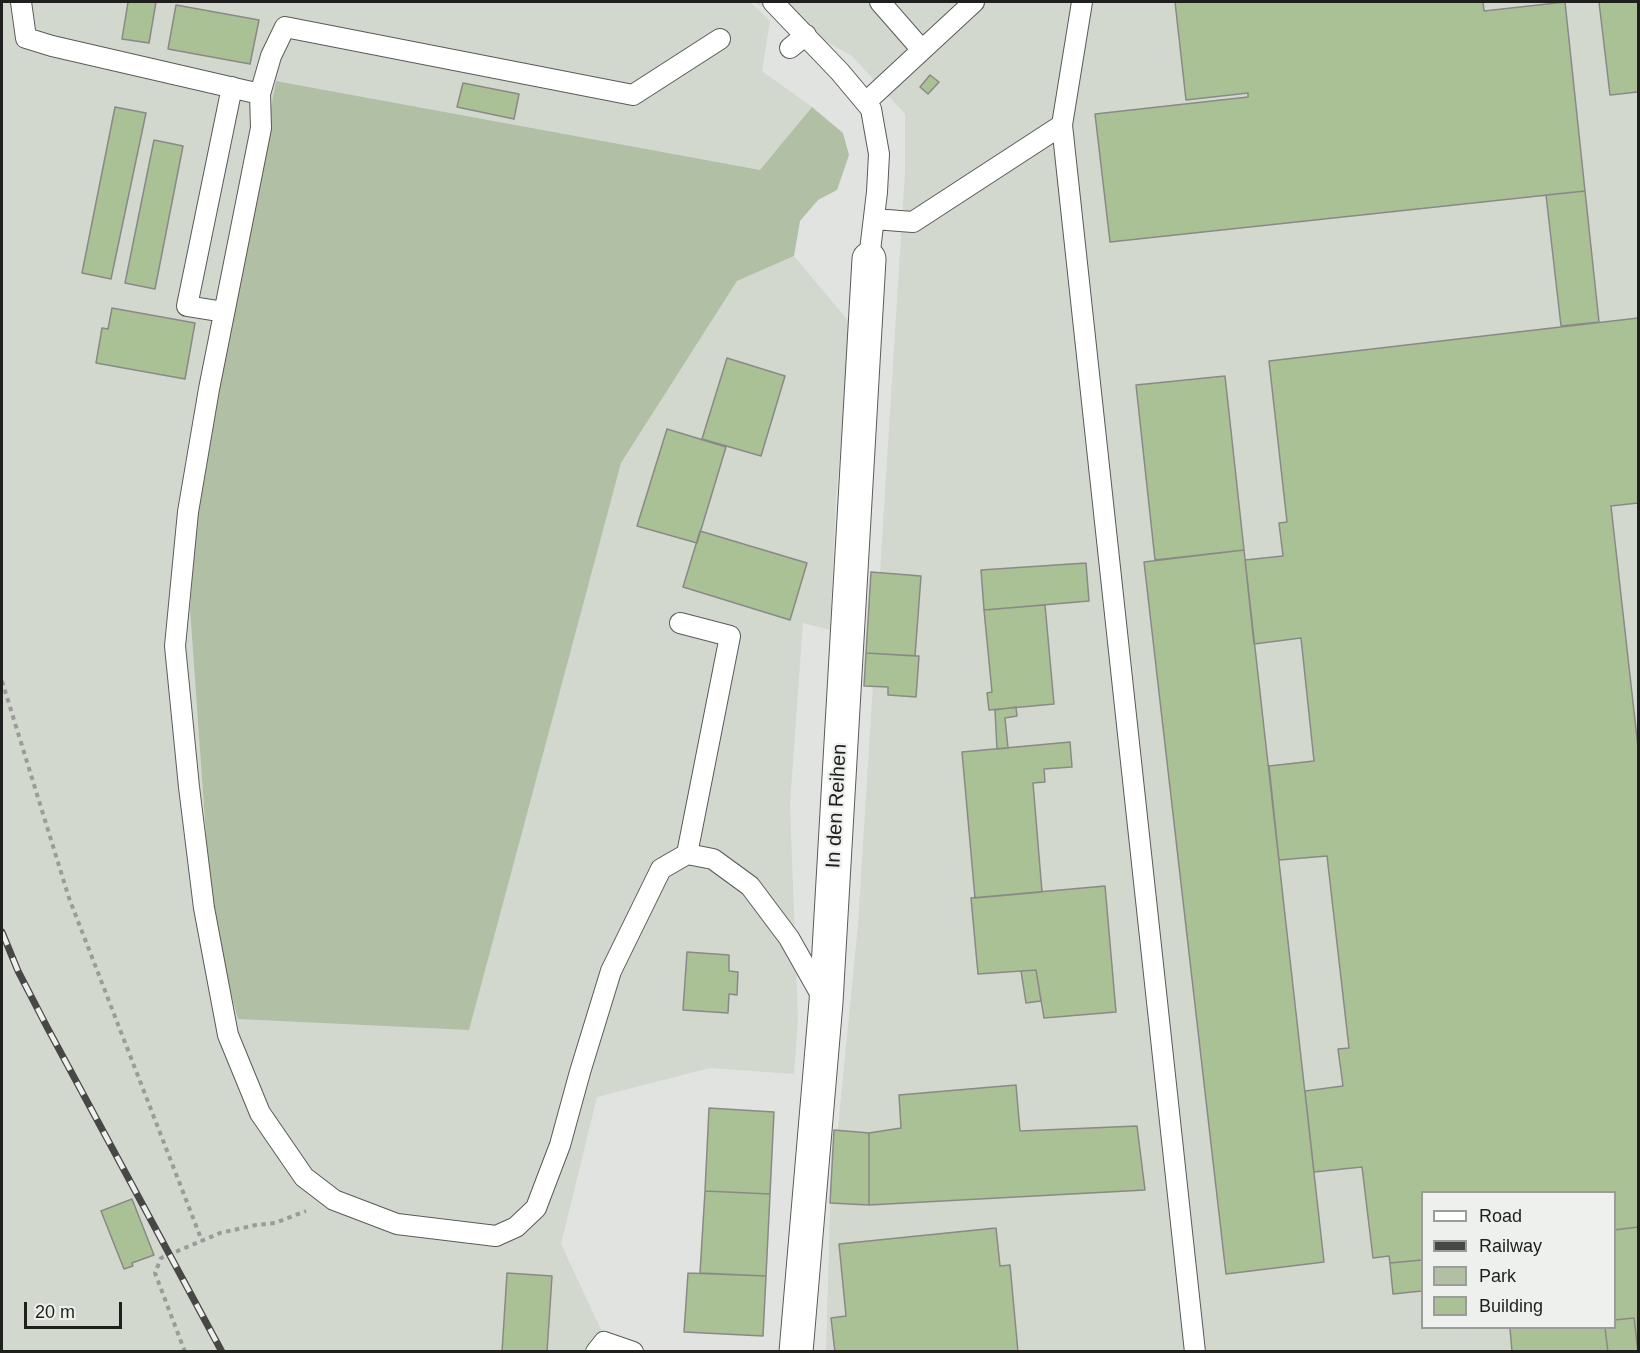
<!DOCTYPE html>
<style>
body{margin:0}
#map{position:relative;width:1640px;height:1353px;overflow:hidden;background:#e1e3e0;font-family:Arial,sans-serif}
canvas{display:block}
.frame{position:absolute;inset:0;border:3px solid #1f1f1e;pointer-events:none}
.legend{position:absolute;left:1421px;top:1191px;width:195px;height:138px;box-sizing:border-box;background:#eef0ed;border:2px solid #9b9c9a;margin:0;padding:8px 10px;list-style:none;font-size:18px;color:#1f1f1e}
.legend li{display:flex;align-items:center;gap:12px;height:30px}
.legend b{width:30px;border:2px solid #9b9c9a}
.scale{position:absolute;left:24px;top:1302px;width:98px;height:27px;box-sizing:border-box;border:3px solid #1f1f1e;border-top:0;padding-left:8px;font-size:18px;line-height:21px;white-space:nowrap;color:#1f1f1e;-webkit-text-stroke:4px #eef0ed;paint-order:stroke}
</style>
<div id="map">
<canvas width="1640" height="1353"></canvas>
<div class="frame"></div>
<ul class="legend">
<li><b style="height:8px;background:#fff"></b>Road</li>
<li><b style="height:8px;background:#474746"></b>Railway</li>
<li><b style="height:16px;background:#b1bfa4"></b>Park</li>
<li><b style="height:16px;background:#aac095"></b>Building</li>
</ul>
<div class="scale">20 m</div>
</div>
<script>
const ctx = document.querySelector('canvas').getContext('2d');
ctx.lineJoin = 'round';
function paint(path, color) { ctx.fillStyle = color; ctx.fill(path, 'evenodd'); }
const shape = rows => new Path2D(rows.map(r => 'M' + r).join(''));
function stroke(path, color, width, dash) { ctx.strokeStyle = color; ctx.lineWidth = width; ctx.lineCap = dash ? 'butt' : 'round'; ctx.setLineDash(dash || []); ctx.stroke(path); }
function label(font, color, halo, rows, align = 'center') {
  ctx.font = font + ' Arial,sans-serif'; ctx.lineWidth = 4.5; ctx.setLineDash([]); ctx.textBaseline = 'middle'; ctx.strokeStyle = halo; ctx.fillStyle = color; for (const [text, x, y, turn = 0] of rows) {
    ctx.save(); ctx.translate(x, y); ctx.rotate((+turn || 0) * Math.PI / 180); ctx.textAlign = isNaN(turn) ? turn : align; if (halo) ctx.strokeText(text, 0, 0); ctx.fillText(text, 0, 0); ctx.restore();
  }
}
paint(shape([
 [2,2,750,2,770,21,762,71,812,107,760,171,276,81,190,609,206,836,217,943,543,734,621,463,737,281,794,256,851,324,836,498,830,630,803,623,790,804,798,1018,794,1074,710,1068,597,1097,561,1244,604,1336,606,1351,2,1352],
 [754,2,1638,2,1638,1351,826,1351,830,1209,858,924,905,172,905,114,852,56],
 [1422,1192,1614,1192,1614,1328,1422,1328]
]), '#d3d8ce');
paint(shape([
 [276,81,760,170,812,107,843,133,849,155,837,190,818,200,800,221,794,256,737,281,621,463,469,1030,238,1019,217,943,206,836,190,609,200,481]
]), '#b1bfa4');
const building = shape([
 [128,2,156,2,149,43,122,39,128,2],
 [1175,2,1483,2,1484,11,1565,2,1585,191,1110,242,1095,114,1248,97,1248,93,1186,100,1175,2],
 [1599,2,1638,2,1638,92,1610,95,1599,2],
 [176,5,259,20,250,64,168,49,176,5],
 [930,75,939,82,928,94,920,87,930,75],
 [463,83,519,94,514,119,457,107,463,83],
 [115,107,146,113,111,279,82,273,115,107],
 [154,140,183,146,155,289,125,283,154,140],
 [1585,191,1599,322,1561,326,1546,195,1585,191],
 [112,308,195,323,185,379,96,363,102,328,108,329,112,308],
 [1638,318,1638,503,1611,506,1638,747,1638,1227,1614,1230,1614,1192,1422,1192,1422,1260,1390,1263,1389,1256,1373,1258,1362,1167,1314,1172,1305,1091,1343,1086,1338,1049,1349,1048,1327,856,1279,860,1269,766,1314,761,1301,638,1254,644,1245,560,1283,556,1279,523,1287,522,1269,361,1638,318],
 [727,358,785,376,761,456,702,439,727,358],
 [1225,376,1244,550,1155,560,1136,385,1225,376],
 [667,429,726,447,697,543,637,526,667,429],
 [700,531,807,563,790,620,683,587,700,531],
 [1244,550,1324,1262,1226,1274,1144,562,1244,550],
 [1086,563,1089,601,984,610,981,570,1086,563],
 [871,572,921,576,915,656,866,653,871,572],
 [1045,605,1054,704,989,710,987,693,992,692,984,610,1045,605],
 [866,653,919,656,916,697,888,695,888,687,864,686,866,653],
 [1016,707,1017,716,1005,718,1008,748,997,749,995,710,1016,707],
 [1070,742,1072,767,1044,769,1045,782,1033,783,1042,892,975,898,962,752,1070,742],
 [1105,886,1116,1012,1044,1018,1036,970,978,974,971,898,1105,886],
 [687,952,729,955,729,971,738,972,737,995,729,994,728,1013,683,1010,687,952],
 [1036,970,1041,1001,1026,1003,1021,971,1036,970],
 [1016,1085,1020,1131,1137,1126,1145,1190,869,1205,869,1133,901,1128,899,1095,1016,1085],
 [709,1108,774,1112,770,1194,705,1191,709,1108],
 [834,1130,869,1133,869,1205,830,1203,834,1130],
 [705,1191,770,1194,766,1276,700,1273,705,1191],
 [132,1199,154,1255,132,1263,133,1266,124,1269,101,1211,132,1199],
 [1638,1227,1638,1352,1634,1318,1614,1320,1614,1230,1638,1227],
 [996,1228,1000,1266,1010,1265,1018,1352,835,1352,831,1318,846,1316,839,1244,996,1228],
 [1422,1260,1422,1291,1393,1294,1390,1263,1422,1260],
 [507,1273,552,1276,547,1352,502,1352,507,1273],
 [688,1273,766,1276,763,1336,684,1332,688,1273],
 [1634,1318,1638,1352,1608,1352,1605,1328,1614,1328,1614,1320,1634,1318],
 [1510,1328,1605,1328,1608,1352,1512,1352,1510,1328]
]);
paint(building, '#aac095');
stroke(building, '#898a87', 1.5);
const lane = shape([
 [21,2,26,38,52,46,260,94],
 [773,2,840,72,871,109,879,154,877,192,869,259],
 [880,2,922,50],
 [720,39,633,95,285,27,271,56,260,94,261,128,209,389,188,512,175,646,189,787,204,908,228,1035,260,1113,304,1177,334,1200,397,1224,496,1236,516,1227,536,1208,560,1145,580,1072,611,971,661,869,687,854,713,859,750,886,789,938,824,1000],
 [790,48,806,35],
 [866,102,974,2],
 [1062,125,1195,1352],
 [874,219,913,222,1062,125,1082,2],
 [224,312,187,306,232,87],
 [680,623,730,636,687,854],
 [596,1352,604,1342,633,1352]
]);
const street = shape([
 [796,1352,826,1002,869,259]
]);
stroke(lane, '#595b58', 22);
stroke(street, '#595b58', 35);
stroke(shape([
 [2,681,69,898,202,1241],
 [185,1352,155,1273,161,1258,220,1233,256,1225,275,1223,306,1211]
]), '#9b9c9a', 4, [4.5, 4.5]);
stroke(lane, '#fff', 20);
stroke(street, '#fff', 33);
const rail = shape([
 [2,932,18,971,47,1027,222,1352]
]);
stroke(rail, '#474746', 7);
stroke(rail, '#eef0ed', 4.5, [14]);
label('20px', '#1f1f1e', '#eef0ed', [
 ["In den Reihen",837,806,-87]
]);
</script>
